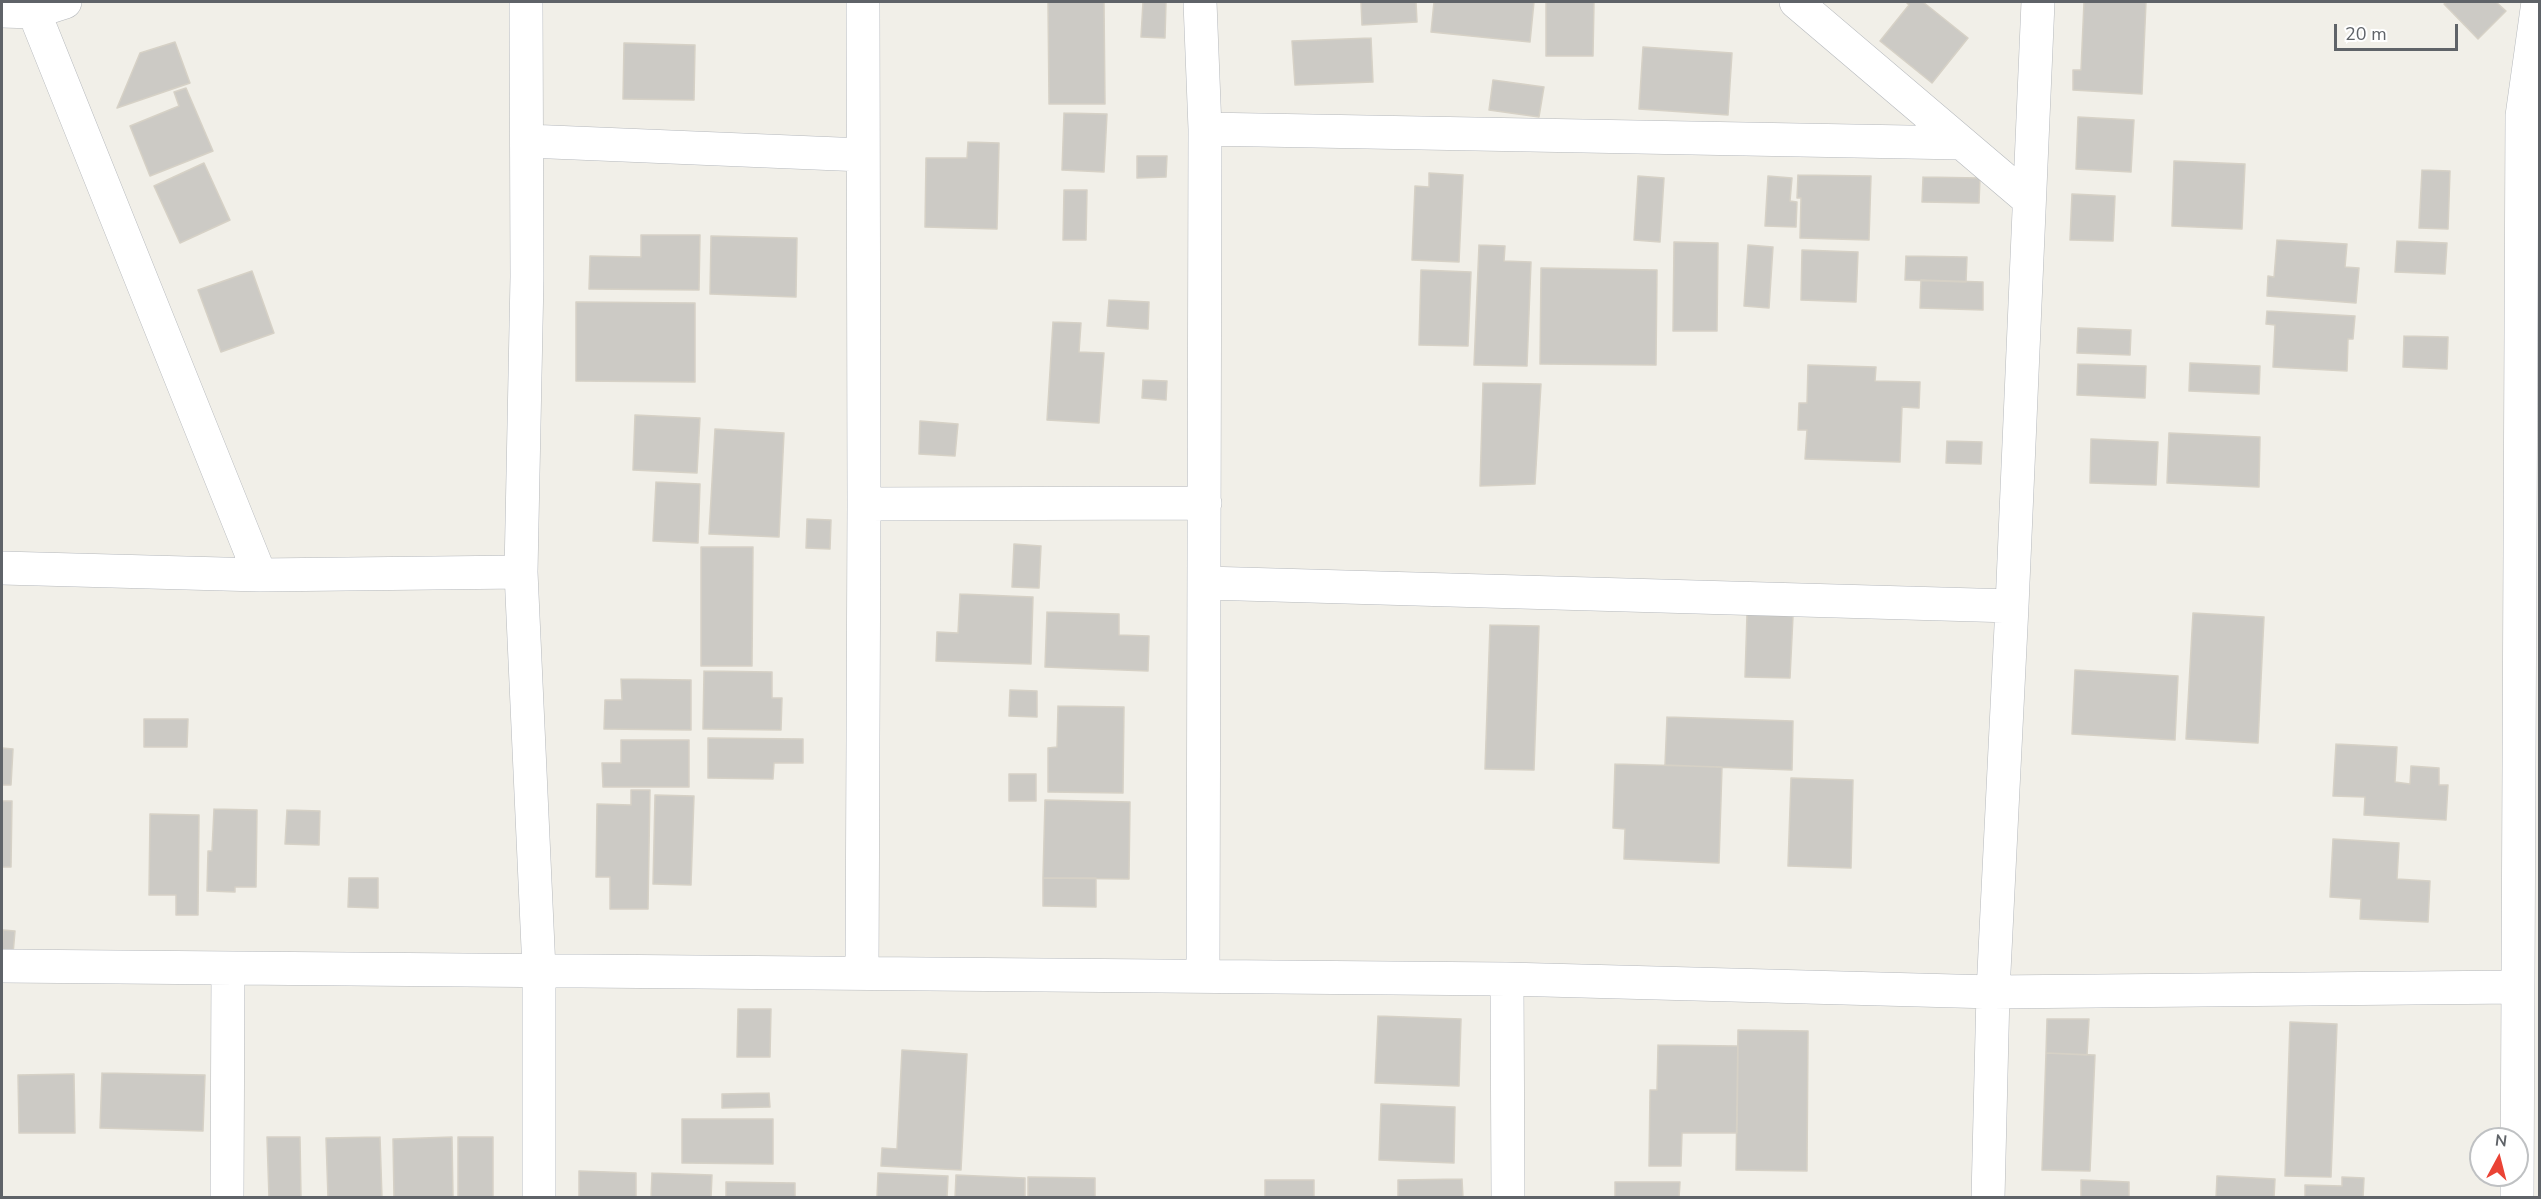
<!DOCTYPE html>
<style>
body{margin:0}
#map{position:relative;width:2541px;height:1199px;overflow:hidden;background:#f1efe8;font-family:"Nunito Sans",sans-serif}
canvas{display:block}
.frame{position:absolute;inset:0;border:3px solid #5f6368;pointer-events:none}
.north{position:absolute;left:2469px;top:1127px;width:60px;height:60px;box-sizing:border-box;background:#fff;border:2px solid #bfc1c3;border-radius:50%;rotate:7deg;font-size:16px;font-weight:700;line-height:24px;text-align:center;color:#5f6368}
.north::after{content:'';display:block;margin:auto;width:21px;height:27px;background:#ea4335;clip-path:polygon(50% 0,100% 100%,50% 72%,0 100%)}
.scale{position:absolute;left:2334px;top:24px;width:124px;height:27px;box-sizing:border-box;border:3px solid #5f6368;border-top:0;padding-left:8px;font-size:18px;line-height:21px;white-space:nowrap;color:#5f6368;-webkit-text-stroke:4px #fff;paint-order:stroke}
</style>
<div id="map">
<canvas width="2541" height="1199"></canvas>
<div class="frame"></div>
<div class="north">N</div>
<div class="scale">20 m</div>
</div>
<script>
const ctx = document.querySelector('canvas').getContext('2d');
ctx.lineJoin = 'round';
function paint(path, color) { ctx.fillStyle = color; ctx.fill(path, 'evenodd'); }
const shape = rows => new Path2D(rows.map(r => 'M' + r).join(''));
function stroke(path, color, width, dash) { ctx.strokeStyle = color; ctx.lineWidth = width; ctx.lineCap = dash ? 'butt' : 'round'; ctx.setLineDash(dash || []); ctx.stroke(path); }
const building = shape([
 [1048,2,1104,2,1105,104,1049,104,1048,2],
 [1143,2,1166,2,1165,38,1141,37,1143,2],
 [1361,2,1416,2,1417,22,1362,25,1361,2],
 [1434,2,1534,2,1530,42,1431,32,1434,2],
 [1546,2,1594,2,1593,56,1546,56,1546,2],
 [1906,2,1923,2,1968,38,1932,83,1880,41,1909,5,1906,2],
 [2084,2,2146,2,2142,94,2073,90,2073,70,2081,70,2084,2],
 [2447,2,2496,2,2506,11,2478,39,2444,4,2447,2],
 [1371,38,1373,82,1295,85,1292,41,1371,38],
 [175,42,190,83,117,108,140,53,175,42],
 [624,43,695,45,694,100,623,99,624,43],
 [1643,47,1732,53,1728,115,1639,109,1643,47],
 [1493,80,1544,87,1539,117,1489,110,1493,80],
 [186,88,213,151,150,176,130,126,179,106,174,92,186,88],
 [1064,113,1107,114,1104,172,1062,170,1064,113],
 [2078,117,2134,120,2131,172,2076,169,2078,117],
 [968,142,999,143,997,229,925,227,926,158,967,158,968,142],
 [1137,156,1167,156,1166,177,1137,178,1137,156],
 [2174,161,2245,164,2242,229,2172,226,2174,161],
 [204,163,230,220,180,243,154,186,204,163],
 [2422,170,2450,171,2448,229,2419,228,2422,170],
 [1429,173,1463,175,1459,262,1412,260,1415,186,1429,187,1429,173],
 [1798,175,1871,176,1869,240,1800,238,1801,198,1797,198,1798,175],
 [1638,176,1664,178,1660,242,1634,240,1638,176],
 [1768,176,1792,178,1790,201,1797,202,1796,227,1765,226,1768,176],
 [1923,177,1980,178,1979,203,1922,202,1923,177],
 [1064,190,1087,190,1086,240,1063,240,1064,190],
 [2072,194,2115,196,2113,241,2070,240,2072,194],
 [641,235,700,235,699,290,589,289,590,256,641,257,641,235],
 [711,236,797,238,796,297,710,294,711,236],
 [2277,240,2347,244,2345,267,2359,268,2356,303,2267,296,2268,276,2274,277,2277,240],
 [2397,241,2447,243,2445,274,2395,272,2397,241],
 [1674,242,1718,243,1717,331,1673,331,1674,242],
 [1479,245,1505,246,1504,261,1531,262,1527,366,1474,365,1479,245],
 [1748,245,1773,247,1769,308,1744,306,1748,245],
 [1802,250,1858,252,1856,302,1801,300,1802,250],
 [1906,256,1967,257,1966,282,1905,280,1906,256],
 [1541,268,1657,270,1656,365,1540,364,1541,268],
 [1421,270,1471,272,1468,346,1419,345,1421,270],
 [252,271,274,333,221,352,198,290,252,271],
 [1921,280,1983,282,1983,310,1920,308,1921,280],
 [1109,300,1149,302,1148,329,1107,326,1109,300],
 [576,302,695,303,695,382,576,381,576,302],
 [2267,311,2355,316,2353,339,2348,339,2347,371,2273,367,2275,325,2266,324,2267,311],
 [1053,322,1081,323,1079,352,1104,353,1099,423,1047,420,1053,322],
 [2078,328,2131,330,2130,355,2077,353,2078,328],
 [2404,336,2448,337,2447,369,2403,367,2404,336],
 [2190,363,2260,366,2259,394,2189,391,2190,363],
 [2078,364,2146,366,2145,398,2077,395,2078,364],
 [1808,365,1876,367,1875,381,1920,382,1919,408,1902,407,1900,462,1805,459,1807,430,1798,430,1799,403,1807,403,1808,365],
 [1143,380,1167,381,1166,400,1142,398,1143,380],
 [1483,383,1541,384,1535,484,1480,486,1483,383],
 [635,415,700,418,697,473,633,470,635,415],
 [920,421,958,424,955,456,919,454,920,421],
 [715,429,784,433,779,537,709,534,715,429],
 [2169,433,2260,437,2259,487,2167,483,2169,433],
 [2091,439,2158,442,2156,485,2090,483,2091,439],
 [1947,441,1982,442,1981,464,1946,463,1947,441],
 [656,482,700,484,698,543,653,541,656,482],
 [807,519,831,520,830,549,806,548,807,519],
 [1014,544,1041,546,1039,588,1012,587,1014,544],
 [701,547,753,547,752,666,701,666,701,547],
 [960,594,1033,597,1031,664,936,661,937,632,958,633,960,594],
 [1047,612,1119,614,1119,635,1149,636,1148,671,1045,667,1047,612],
 [2193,613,2264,617,2258,743,2186,739,2193,613],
 [1747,614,1793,616,1790,678,1745,677,1747,614],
 [1490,625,1539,626,1534,770,1485,769,1490,625],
 [2075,670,2178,676,2175,740,2072,734,2075,670],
 [704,671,772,672,772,698,782,698,781,730,703,729,704,671],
 [621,679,691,680,691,730,604,729,605,700,622,700,621,679],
 [1010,690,1037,691,1037,717,1009,716,1010,690],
 [1058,706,1124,707,1123,793,1048,792,1048,748,1057,747,1058,706],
 [1667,717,1793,721,1792,770,1665,765,1667,717],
 [144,719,188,719,187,747,144,747,144,719],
 [708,738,803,739,803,763,774,763,773,779,708,778,708,738],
 [621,740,689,740,689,787,603,787,602,763,621,763,621,740],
 [2336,744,2397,747,2395,782,2410,784,2411,766,2439,768,2439,785,2448,785,2446,820,2364,815,2365,797,2333,796,2336,744],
 [2,748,13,749,11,785,2,785,2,748],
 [1615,764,1722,767,1719,863,1624,859,1625,829,1613,828,1615,764],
 [1009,774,1036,774,1036,801,1009,801,1009,774],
 [1791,778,1853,780,1851,868,1788,866,1791,778],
 [631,790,650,790,648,909,610,909,610,877,596,877,597,804,631,805,631,790],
 [655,795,694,796,691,885,653,884,655,795],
 [1045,800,1130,802,1129,879,1043,878,1045,800],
 [2,801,12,801,11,867,2,867,2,801],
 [214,809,257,810,256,887,235,887,235,892,207,891,208,851,212,851,214,809],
 [287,810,320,811,319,845,285,844,287,810],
 [150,814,199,815,198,915,176,915,176,895,149,895,150,814],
 [2333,839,2399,843,2397,879,2430,881,2428,922,2360,919,2361,899,2330,897,2333,839],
 [349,878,378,878,378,908,348,907,349,878],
 [1043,878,1096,878,1096,907,1043,906,1043,878],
 [3,930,15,931,13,954,2,952,3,930],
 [738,1009,771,1009,770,1057,737,1057,738,1009],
 [1378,1016,1461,1019,1459,1086,1375,1083,1378,1016],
 [2047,1019,2089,1019,2087,1055,2046,1053,2047,1019],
 [2290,1022,2337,1024,2331,1177,2285,1176,2290,1022],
 [1738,1030,1808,1031,1807,1171,1736,1170,1738,1030],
 [1658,1045,1738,1046,1737,1133,1682,1133,1681,1166,1649,1166,1650,1090,1657,1090,1658,1045],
 [902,1050,967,1054,961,1170,881,1166,882,1148,897,1149,902,1050],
 [2046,1053,2095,1055,2090,1171,2042,1170,2046,1053],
 [102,1073,205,1075,203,1131,100,1128,102,1073],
 [74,1074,75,1133,19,1133,18,1075,74,1074],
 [769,1093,770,1107,722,1108,722,1094,769,1093],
 [1381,1104,1455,1107,1454,1163,1379,1160,1381,1104],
 [682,1119,773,1119,773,1164,682,1163,682,1119],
 [267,1137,300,1137,301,1198,269,1198,267,1137],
 [380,1137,382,1198,328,1198,326,1138,380,1137],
 [452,1137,453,1198,394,1198,393,1139,452,1137],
 [458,1137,493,1137,493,1198,458,1198,458,1137],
 [579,1171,636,1173,636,1198,579,1198,579,1171],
 [652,1173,712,1175,711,1198,651,1198,652,1173],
 [878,1173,948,1176,947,1198,877,1198,878,1173],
 [956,1175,1025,1178,1025,1198,955,1198,956,1175],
 [2217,1176,2275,1179,2274,1198,2216,1198,2217,1176],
 [1028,1177,1095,1178,1095,1198,1028,1198,1028,1177],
 [2342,1177,2364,1178,2363,1198,2305,1198,2305,1185,2342,1186,2342,1177],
 [1462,1179,1463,1198,1398,1198,1398,1180,1462,1179],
 [1265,1180,1314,1180,1314,1198,1265,1198,1265,1180],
 [2081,1180,2129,1182,2129,1198,2081,1198,2081,1180],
 [726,1182,795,1183,795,1198,726,1198,726,1182],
 [1615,1182,1680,1182,1679,1198,1615,1198,1615,1182]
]);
paint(building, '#cccac5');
stroke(building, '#d6d1c6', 1.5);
const minor = shape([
 [30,2,260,575],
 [526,2,527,277,521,572,539,970,539,1198],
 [1200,2,1205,129,1203,975],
 [1796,2,2029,200],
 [2,11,34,12,65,2],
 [1205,129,1962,143],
 [527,141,863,155],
 [864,504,1205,503],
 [2,568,260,575,521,572],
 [1205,583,2012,606],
 [2,966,1507,979,1993,992,2518,987],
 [862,973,864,504,863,2],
 [1507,979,1508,1198],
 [227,1198,228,968],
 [1988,1198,1993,992,2012,606,2038,2],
 [2517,1198,2522,116,2538,2]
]);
stroke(minor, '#b5b8bc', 34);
stroke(minor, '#fff', 33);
</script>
